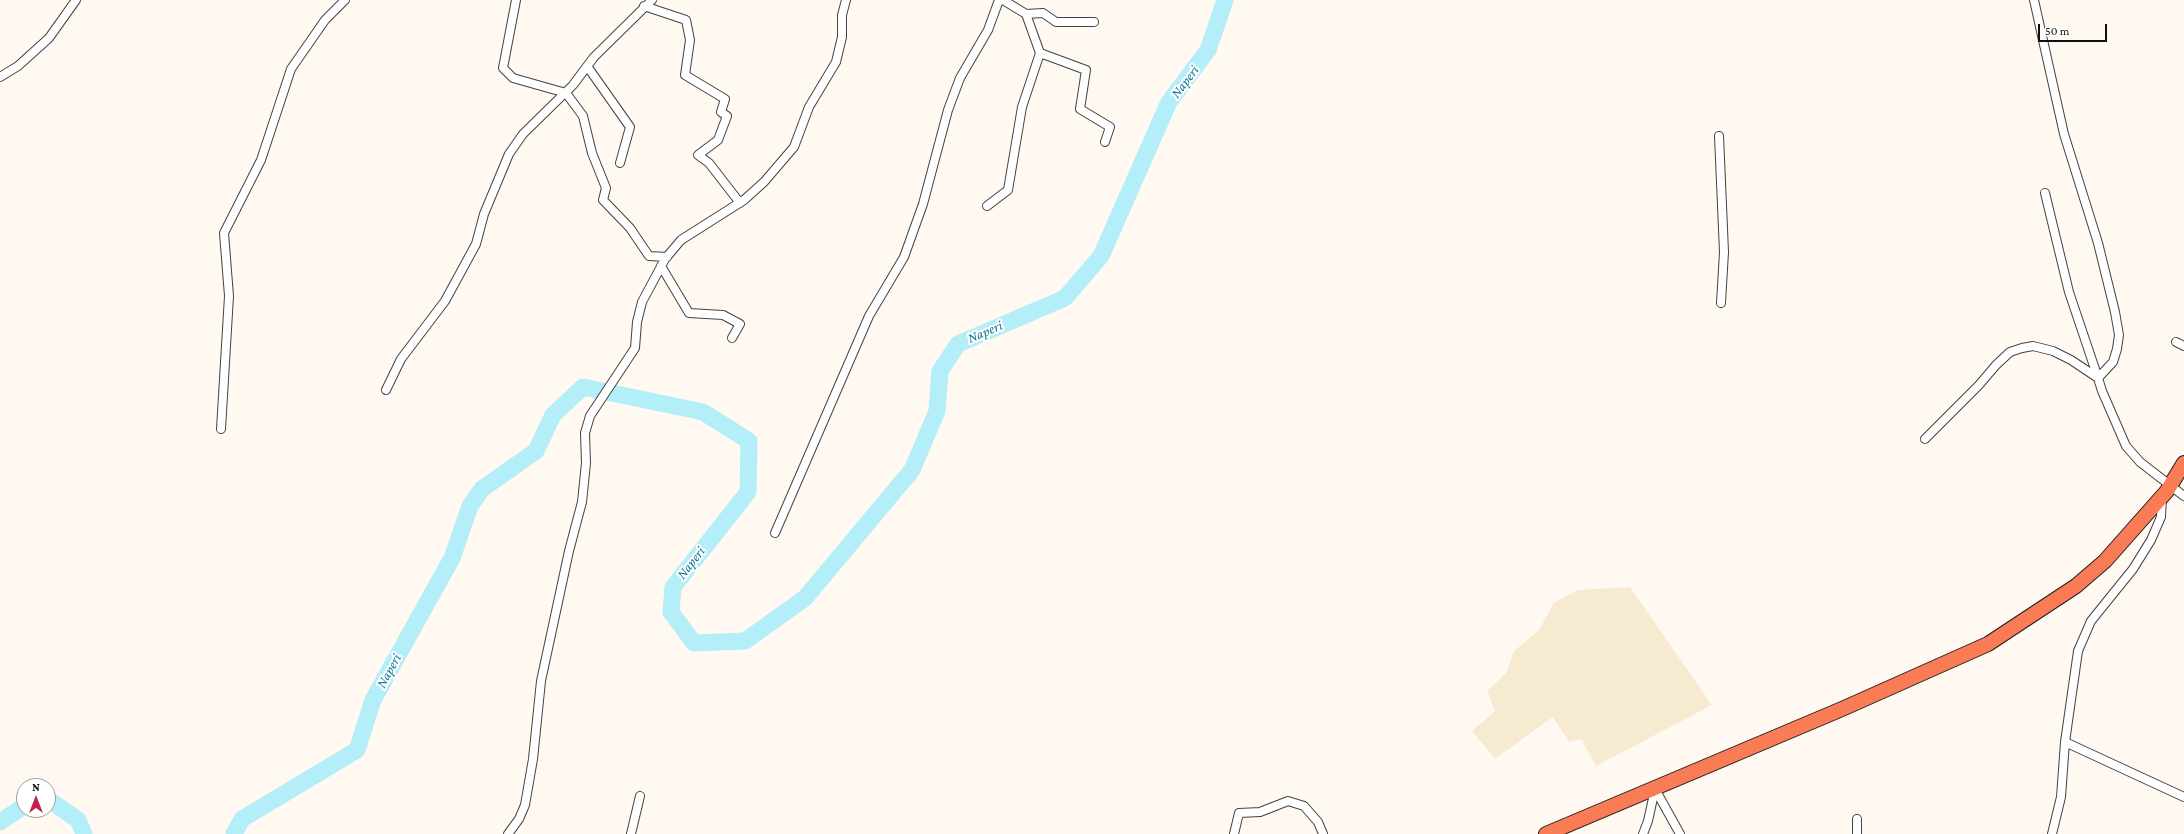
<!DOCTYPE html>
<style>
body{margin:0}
#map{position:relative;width:2184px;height:834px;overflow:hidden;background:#fff9f1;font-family:"Crimson Pro",serif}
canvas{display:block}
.north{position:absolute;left:16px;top:778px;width:40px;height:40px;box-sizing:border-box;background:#fff;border:1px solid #9f9f9f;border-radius:50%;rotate:0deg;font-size:11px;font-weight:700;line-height:16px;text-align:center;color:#0f0f0f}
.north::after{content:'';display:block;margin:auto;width:14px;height:18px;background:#c5214e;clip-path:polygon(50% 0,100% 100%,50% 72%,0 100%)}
.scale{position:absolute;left:2038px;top:24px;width:69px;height:18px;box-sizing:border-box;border:2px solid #0f0f0f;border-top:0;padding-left:5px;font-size:12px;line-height:14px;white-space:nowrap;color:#0f0f0f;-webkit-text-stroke:3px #fff;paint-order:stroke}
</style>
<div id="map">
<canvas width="2184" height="834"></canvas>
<div class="north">N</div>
<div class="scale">50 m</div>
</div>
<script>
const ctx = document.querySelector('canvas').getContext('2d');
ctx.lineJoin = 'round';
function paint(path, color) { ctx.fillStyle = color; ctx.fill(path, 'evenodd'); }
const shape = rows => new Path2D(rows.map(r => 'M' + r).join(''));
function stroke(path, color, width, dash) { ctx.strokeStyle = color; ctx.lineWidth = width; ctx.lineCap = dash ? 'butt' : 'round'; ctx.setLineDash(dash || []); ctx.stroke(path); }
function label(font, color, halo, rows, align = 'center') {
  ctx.font = font + ' "Crimson Pro",serif'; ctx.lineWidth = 4; ctx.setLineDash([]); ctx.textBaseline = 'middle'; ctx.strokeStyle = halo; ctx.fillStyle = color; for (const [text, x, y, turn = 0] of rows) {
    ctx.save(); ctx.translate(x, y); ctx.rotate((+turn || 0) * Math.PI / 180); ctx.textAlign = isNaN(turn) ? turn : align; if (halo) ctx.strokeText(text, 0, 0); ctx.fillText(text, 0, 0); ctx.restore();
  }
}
paint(shape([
 [1630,587,1712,705,1596,766,1581,739,1569,742,1553,717,1495,759,1472,731,1495,711,1487,691,1507,672,1514,651,1539,630,1554,603,1577,590]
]), '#f6ebd0');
stroke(shape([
 [48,799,78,820,84,834],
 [0,822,24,806],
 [234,834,242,819,357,750,373,700,452,558,470,506,482,489,536,451,553,415,583,387,703,412,749,441,748,492,673,587,671,612,694,643,745,641,805,598,912,470,937,411,940,371,958,344,1065,298,1101,256,1169,102,1208,50,1225,0]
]), '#b4eef8', 17);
const street = shape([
 [516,0,503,68,513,78,566,93,583,116,592,153,606,188,603,200,630,228,649,256,667,257],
 [2034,0,2064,134,2098,243,2115,312,2119,335,2117,349,2113,362,2098,378,2102,391,2126,446,2140,462,2184,496],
 [644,6,686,20,690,40,685,75,725,99,721,112,727,116,718,140,698,155,709,163,740,203],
 [1026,14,1043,13,1056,22,1094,22],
 [1040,53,1086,70,1080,109,1110,127,1105,142],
 [587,66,630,127,620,163],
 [0,77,18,66,49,38,76,0],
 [1719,136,1724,252,1721,303],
 [2045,193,2069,292,2098,378],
 [987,206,1008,190,1022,107,1040,53,1026,14,1003,0],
 [661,266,689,313,723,315,740,324,732,338],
 [2176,342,2184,346],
 [386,390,401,359,445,301,476,244,484,214,509,154,523,134,573,85,594,57,652,0],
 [221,429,229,296,224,233,261,160,291,69,325,20,345,0],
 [1925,439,1979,385,1996,365,2010,352,2022,348,2033,346,2053,351,2071,360,2098,378],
 [775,533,869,316,904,257,923,204,948,110,960,78,988,30,999,0],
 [2065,742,2184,797],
 [1655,789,1680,834],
 [508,834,519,819,525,805,533,759,541,681,569,551,582,502,586,463,585,433,590,416,635,348,637,322,642,302,665,259,681,240,744,200,764,182,794,147,809,107,836,62,842,37,842,15,846,0],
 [631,834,640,796],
 [1234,834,1239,813,1260,812,1288,801,1304,806,1318,822,1323,834],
 [1643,834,1648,821,1655,789],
 [1857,834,1857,819],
 [2052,834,2061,797,2065,742,2078,651,2091,621,2133,569,2151,540,2161,517,2162,497]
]);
const highway = shape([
 [1546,834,1842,709,1988,644,2076,586,2105,561,2167,491,2184,463]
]);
stroke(street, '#424242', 10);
stroke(highway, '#202020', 16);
stroke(street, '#fff', 8);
stroke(highway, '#f97c56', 14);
label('italic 14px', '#137b98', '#fff', [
 ["Naperi",1185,82,-53],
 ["Naperi",985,332,-23],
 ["Naperi",691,563,-52],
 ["Naperi",389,671,-61]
]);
</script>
